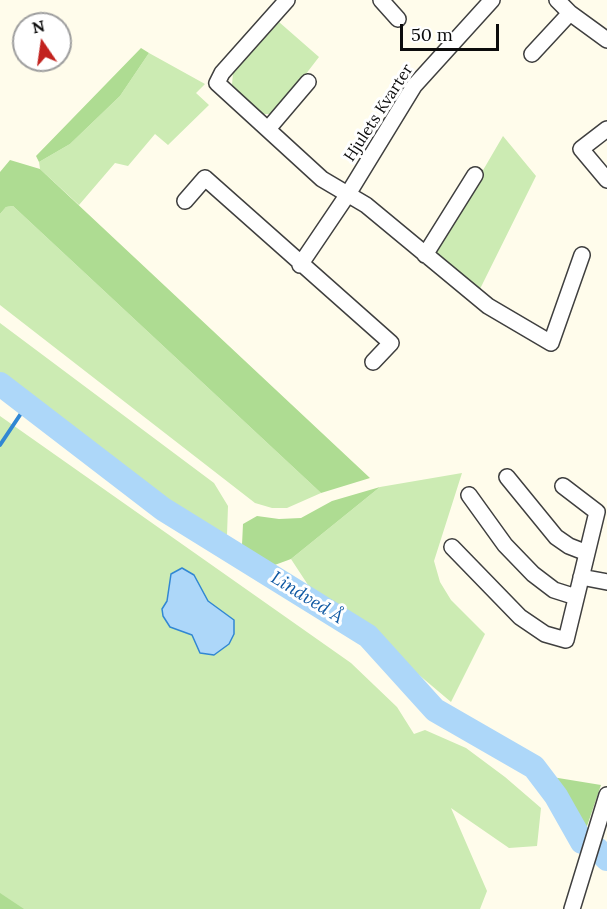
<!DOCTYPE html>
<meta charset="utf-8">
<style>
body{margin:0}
#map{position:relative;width:607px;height:909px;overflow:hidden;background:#fffceb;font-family:Lora,serif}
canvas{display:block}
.north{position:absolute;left:12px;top:12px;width:60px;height:60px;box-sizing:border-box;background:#fff;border:2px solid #9e9e9e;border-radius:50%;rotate:347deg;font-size:16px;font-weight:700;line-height:24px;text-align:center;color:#0c0c0c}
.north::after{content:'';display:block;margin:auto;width:21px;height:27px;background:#c2221e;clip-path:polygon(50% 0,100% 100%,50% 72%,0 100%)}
.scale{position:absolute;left:400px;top:24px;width:99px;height:27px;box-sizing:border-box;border:3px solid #0c0c0c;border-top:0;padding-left:8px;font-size:18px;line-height:21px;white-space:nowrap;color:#0c0c0c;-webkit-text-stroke:4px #fff;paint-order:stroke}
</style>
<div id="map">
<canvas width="607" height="909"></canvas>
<div class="north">N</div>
<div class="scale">50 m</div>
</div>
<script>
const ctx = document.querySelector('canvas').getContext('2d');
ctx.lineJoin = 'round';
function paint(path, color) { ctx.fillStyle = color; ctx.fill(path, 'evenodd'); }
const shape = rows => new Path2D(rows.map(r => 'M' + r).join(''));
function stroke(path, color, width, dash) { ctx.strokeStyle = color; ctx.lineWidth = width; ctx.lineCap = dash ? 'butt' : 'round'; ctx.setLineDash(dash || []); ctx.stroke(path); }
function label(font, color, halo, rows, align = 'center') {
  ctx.font = font + ' Lora,serif'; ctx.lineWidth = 6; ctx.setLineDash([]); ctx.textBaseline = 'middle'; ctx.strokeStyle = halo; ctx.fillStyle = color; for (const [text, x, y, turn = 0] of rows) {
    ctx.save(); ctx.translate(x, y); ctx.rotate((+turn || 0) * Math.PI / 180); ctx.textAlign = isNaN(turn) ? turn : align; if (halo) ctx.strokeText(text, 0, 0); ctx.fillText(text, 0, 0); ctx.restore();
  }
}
paint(shape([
 [279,22,319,57,275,114,261,114,232,85,233,73],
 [149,53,205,84,196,93,209,105,168,145,155,134,128,166,115,163,79,205,40,169,39,162,70,144,120,96],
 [503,136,536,176,479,291,437,259,437,249],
 [13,206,321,493,287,508,272,508,255,503,0,305,0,214,6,207],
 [0,323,214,483,228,506,227,535,149,492,0,376],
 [0,416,351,663,397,707,414,734,425,730,466,748,505,777,541,808,537,846,509,848,451,808,487,891,480,909,0,909],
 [462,473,434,561,440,582,451,600,485,634,451,702,354,620,310,588,291,559,380,487]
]), '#ccebb3');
paint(shape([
 [141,48,149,53,120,96,70,144,39,162,36,156],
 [10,160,40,169,370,478,321,493,13,206,6,207,0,214,0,172],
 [380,487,291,559,272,566,242,545,243,524,257,516,279,519,301,518,332,501],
 [552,777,601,785,583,838],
 [0,893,24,909,0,909]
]), '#aedc92');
const water = shape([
 [182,568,194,575,208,601,234,620,234,634,229,644,214,655,200,653,192,635,170,627,163,616,162,609,167,601,171,574,182,568]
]);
paint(water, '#add7f9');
stroke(water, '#3187d3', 1.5);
stroke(shape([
 [0,445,28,403]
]), '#3187d3', 4);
stroke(shape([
 [0,384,163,509,368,636,435,710,534,767,556,796,582,842],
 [597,849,607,859]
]), '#add7f9', 24);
const minor = shape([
 [287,0,222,73,217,83,322,179,366,205,488,306,551,343,582,255],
 [381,0,398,19],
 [557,0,570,13,607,40],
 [532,54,570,13],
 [268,129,308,82],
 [607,129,581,149,607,180],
 [185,201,205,178,391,343,373,362],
 [425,255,475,175],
 [300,265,348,194,414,86,492,0],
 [507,477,556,537,569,546,587,553],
 [469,495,505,545,533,574,554,590,576,597],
 [452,547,520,617,545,634,566,640,597,512,563,486],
 [581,577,607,582],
 [572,909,607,795]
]);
stroke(minor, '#3f3f3f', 18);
stroke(minor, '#fff', 15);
label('16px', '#0c0c0c', '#fff', [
 ["Hjulets Kvarter",379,113,-57]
]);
label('italic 18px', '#1059a3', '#fff', [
 ["Lindved Å",307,598,32]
]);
</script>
